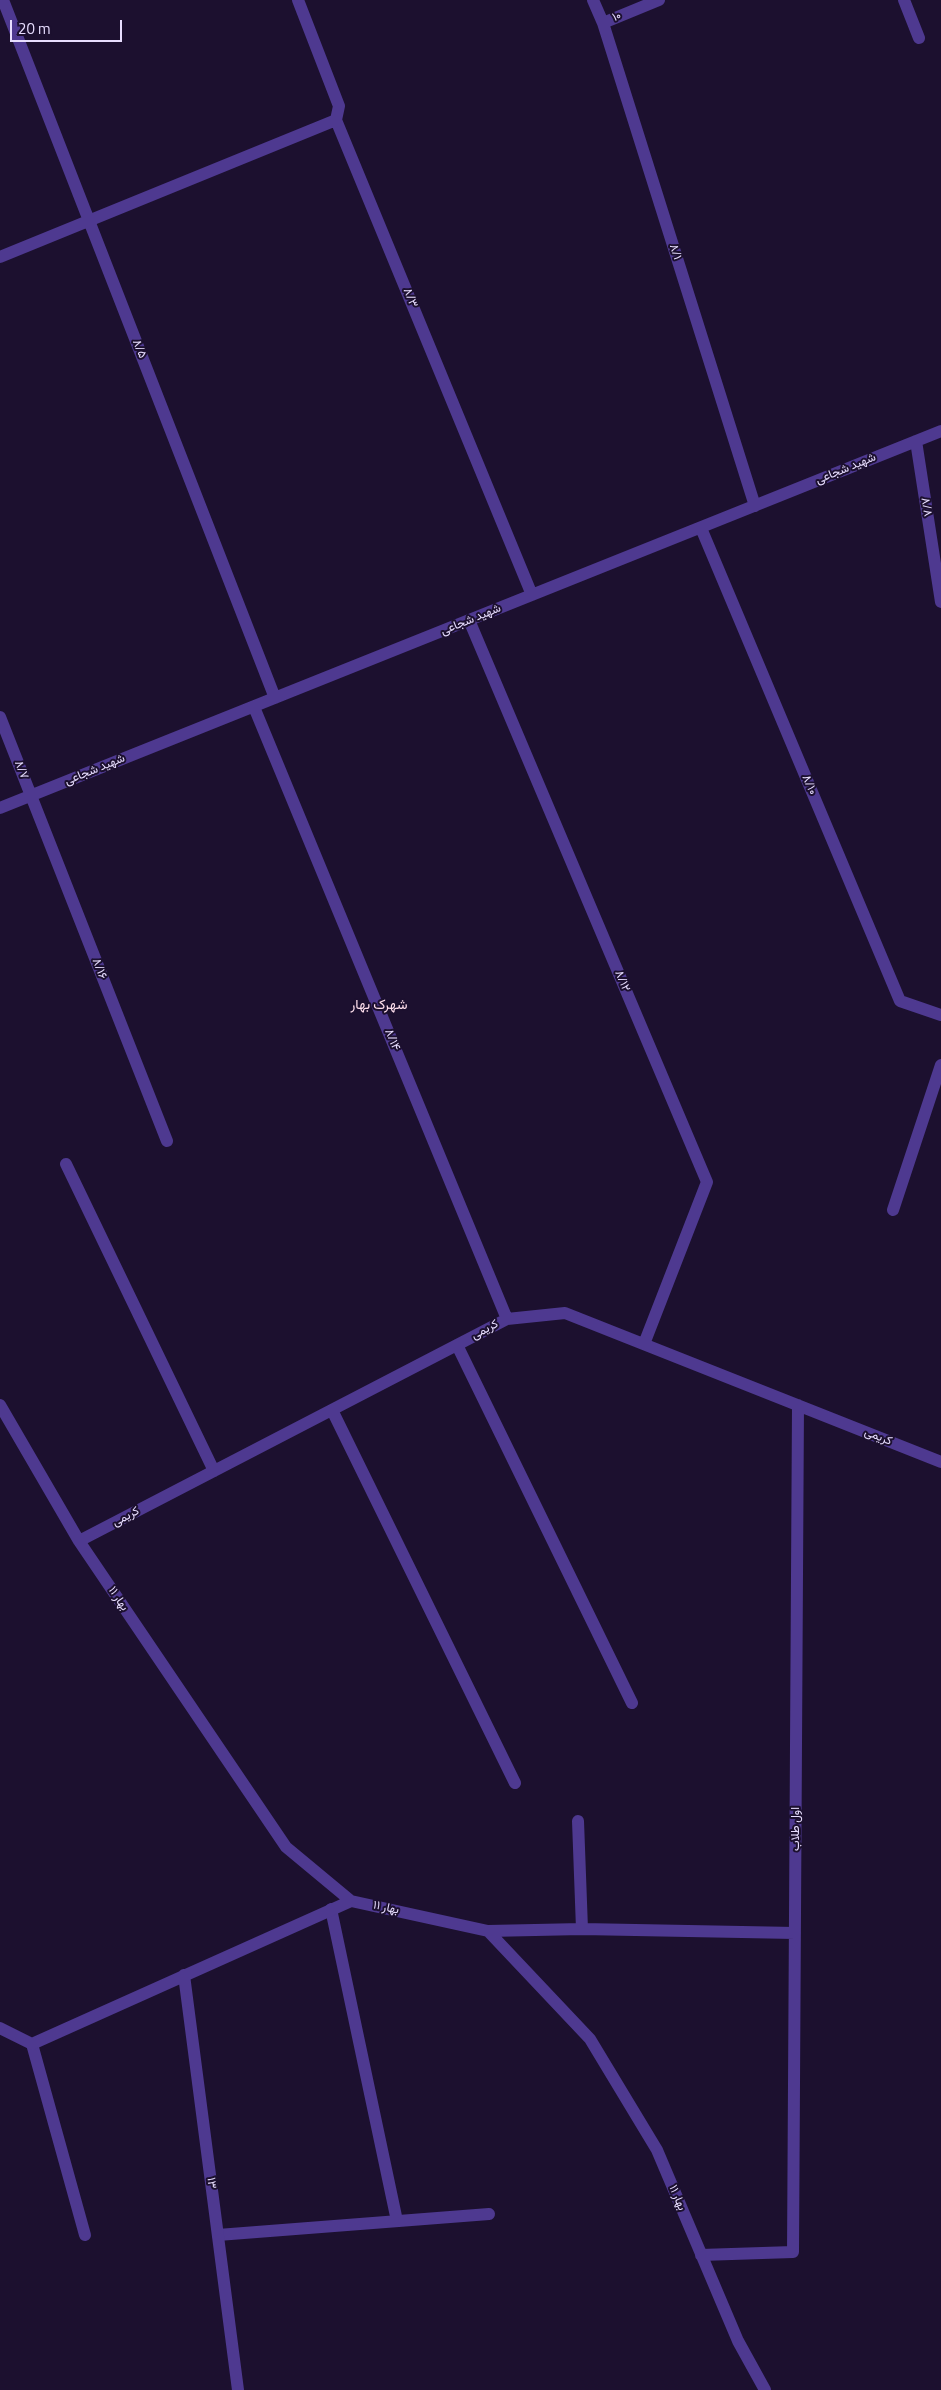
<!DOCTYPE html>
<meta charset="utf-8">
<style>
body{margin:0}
#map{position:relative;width:941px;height:2390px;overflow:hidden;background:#1c102f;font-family:"Titillium Web",sans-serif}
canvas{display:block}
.scale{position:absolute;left:10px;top:20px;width:112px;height:22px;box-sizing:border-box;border:2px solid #e8deff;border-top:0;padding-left:6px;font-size:15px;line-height:18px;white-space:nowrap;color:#e8deff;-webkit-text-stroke:4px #1c102f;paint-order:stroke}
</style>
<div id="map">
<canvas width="941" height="2390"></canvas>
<div class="scale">20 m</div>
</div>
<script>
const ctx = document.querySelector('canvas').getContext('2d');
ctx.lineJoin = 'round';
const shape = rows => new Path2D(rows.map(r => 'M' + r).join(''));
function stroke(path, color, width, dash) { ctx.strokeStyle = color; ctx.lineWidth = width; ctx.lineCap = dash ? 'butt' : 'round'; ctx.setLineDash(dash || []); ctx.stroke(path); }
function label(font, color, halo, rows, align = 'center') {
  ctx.font = font + ' "Titillium Web",Vazirmatn,sans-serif'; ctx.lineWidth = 4; ctx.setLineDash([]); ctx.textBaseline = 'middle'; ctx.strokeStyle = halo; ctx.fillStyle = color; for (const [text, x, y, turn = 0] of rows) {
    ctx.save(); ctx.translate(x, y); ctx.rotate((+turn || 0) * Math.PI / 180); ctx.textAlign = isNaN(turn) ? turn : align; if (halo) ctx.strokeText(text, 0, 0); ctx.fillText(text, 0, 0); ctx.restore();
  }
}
stroke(shape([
 [331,1909,397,2221],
 [32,2044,85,2235],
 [218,2235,489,2214]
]), '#4e3990', 12);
stroke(shape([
 [3,0,275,698],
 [298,0,339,106,336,120,532,595],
 [593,0,603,23,755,506],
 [904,0,919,38],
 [603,23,659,0],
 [0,257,336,120],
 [916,441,941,602],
 [701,528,900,1001,941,1015],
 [469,620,707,1182,644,1344],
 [254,707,507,1319],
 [0,717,167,1141],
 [0,808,941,431],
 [66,1164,214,1471],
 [893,1210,941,1065],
 [457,1345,632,1703],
 [0,1405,79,1541,286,1847,351,1901,488,1931,590,2039,657,2150,738,2341,765,2390],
 [332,1410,515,1783],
 [79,1541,507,1319,565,1313,941,1462],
 [578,1821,582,1929],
 [488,1931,582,1929,795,1933],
 [184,1975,238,2390],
 [0,2028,32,2044,351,1901],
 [701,2255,793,2252,798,1405]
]), '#4e3990', 12);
label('12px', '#e8deff', '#1c102f', [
 ["۱۰",617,17,-22],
 ["۸/۱",675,252,72],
 ["۸/۳",410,298,68],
 ["۸/۵",139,349,69],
 ["شهید شجاعی",846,469,-22],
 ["۸/۸",926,507,81],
 ["شهید شجاعی",471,620,-22],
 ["۸/۷",21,770,69],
 ["شهید شجاعی",95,770,-22],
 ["۸/۱۰",809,785,67],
 ["۸/۱۶",99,969,69],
 ["۸/۱۲",622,981,67],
 ["۸/۱۴",392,1040,68],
 ["کریمی",485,1330,-28],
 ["کریمی",878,1437,22],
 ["کریمی",126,1517,-28],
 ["بهار ۱۱",118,1599,56],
 ["اول طلاب",796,1829,-90],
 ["بهار ۱۱",386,1908,12],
 ["۱۳",211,2183,83],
 ["بهار ۱۱",677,2198,67]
]);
label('14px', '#ffe0ed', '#1c102f', [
 ["شهرک بهار",379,1006]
]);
</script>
